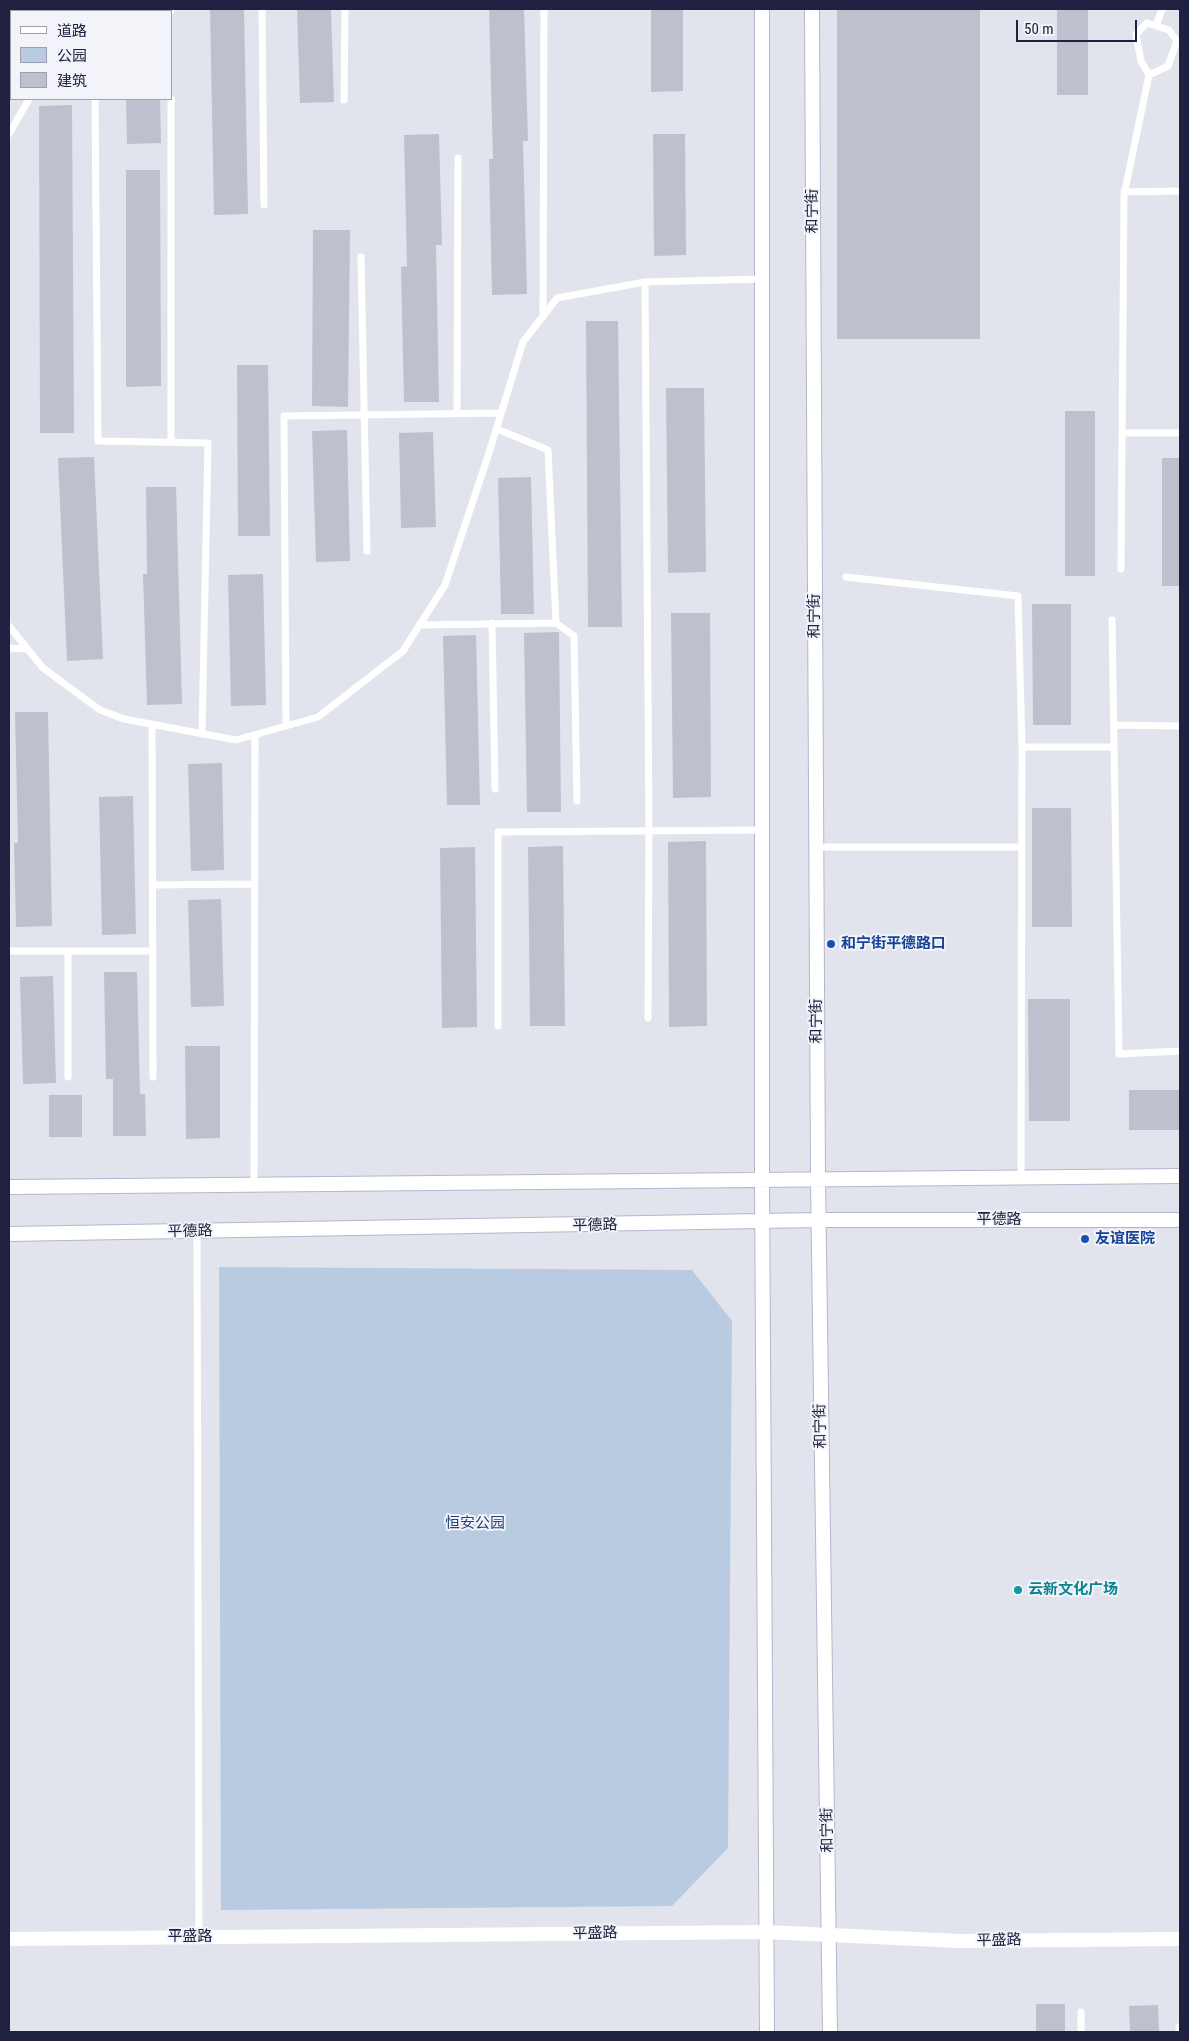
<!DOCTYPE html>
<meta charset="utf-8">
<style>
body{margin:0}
#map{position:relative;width:1189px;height:2041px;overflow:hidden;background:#e1e4ed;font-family:"Roboto Condensed","Noto Sans SC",sans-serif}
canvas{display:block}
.frame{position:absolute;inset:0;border:10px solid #202040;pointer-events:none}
.legend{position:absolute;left:10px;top:10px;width:162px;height:90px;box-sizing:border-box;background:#f2f4f9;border:1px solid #9e9faf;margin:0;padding:6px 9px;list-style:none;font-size:15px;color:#202040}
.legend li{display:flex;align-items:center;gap:10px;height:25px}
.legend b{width:25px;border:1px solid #9e9faf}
.scale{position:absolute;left:1016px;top:20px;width:121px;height:22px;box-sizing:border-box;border:2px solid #202040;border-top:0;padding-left:6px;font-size:15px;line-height:18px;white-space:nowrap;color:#202040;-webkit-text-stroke:4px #f2f4f9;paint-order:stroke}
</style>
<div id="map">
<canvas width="1189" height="2041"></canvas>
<div class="frame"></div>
<ul class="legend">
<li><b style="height:6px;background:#fff"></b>道路</li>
<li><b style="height:14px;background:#b8cbe1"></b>公园</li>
<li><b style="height:14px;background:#bdc1ce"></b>建筑</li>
</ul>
<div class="scale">50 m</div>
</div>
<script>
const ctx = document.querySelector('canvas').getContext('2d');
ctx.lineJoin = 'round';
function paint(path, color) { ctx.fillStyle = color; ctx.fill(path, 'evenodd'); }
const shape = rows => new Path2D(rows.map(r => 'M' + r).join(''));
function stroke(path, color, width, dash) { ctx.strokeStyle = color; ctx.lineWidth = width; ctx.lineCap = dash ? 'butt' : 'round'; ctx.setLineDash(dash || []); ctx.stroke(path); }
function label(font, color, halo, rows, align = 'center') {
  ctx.font = font + ' "Roboto Condensed","Noto Sans SC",sans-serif'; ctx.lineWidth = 4; ctx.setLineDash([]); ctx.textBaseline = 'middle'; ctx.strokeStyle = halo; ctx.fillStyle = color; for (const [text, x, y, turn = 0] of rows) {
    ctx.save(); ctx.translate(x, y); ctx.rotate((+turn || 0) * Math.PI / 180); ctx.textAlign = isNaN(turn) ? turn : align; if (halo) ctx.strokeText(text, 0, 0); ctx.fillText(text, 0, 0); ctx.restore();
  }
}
paint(shape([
 [219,1267,692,1270,732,1321,728,1848,672,1906,221,1910]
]), '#b8cbe1');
paint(shape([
 [210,9,244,9,248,214,214,215],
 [297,9,331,9,334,102,300,103],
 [489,9,524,9,528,141,523,141,527,294,492,295,489,159,493,159],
 [651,9,683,9,683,91,651,92],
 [837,9,980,9,980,339,837,339],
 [1057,9,1088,9,1088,95,1057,95],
 [126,99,160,99,161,143,127,144],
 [72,105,74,433,40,433,39,106],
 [439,134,442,245,436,245,439,402,404,402,401,267,407,266,404,135],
 [653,134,685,134,686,255,654,256],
 [126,170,160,170,161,386,126,387],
 [313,230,350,230,348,407,312,406],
 [586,321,618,321,622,627,588,627],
 [237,365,268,365,270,536,238,536],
 [666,388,704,388,706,572,668,573],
 [1065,411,1095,411,1095,576,1065,576],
 [347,430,350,561,316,562,312,431],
 [433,432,436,527,401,528,399,433],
 [94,457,103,659,67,661,58,458],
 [1162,458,1180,458,1180,586,1162,586],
 [531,477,534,614,501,614,498,478],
 [146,487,176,487,182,704,147,705,143,574,147,574],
 [263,574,266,705,231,706,228,575],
 [1032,604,1071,604,1071,725,1033,725],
 [671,613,710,613,711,797,673,798],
 [559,632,561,812,527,812,524,633],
 [476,635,480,805,447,805,443,636],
 [15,712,48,712,52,926,16,927,14,843,18,843],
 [222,763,224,870,191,871,188,764],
 [133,796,136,934,102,935,99,797],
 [1032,808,1071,808,1072,927,1032,927],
 [706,841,707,1026,669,1027,668,842],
 [563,846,565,1026,530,1026,528,847],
 [475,847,477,1027,442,1028,440,848],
 [221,899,224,1006,191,1007,188,900],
 [104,972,137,972,140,1094,145,1094,146,1136,113,1136,113,1079,106,1079],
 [53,976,56,1083,23,1084,20,977],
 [1028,999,1070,999,1070,1121,1029,1121],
 [185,1046,220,1046,220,1138,186,1139],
 [1129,1090,1180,1090,1180,1130,1129,1130],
 [49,1095,82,1095,82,1137,49,1137],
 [1036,2004,1065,2004,1065,2032,1036,2032],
 [1158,2005,1159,2032,1130,2032,1129,2006]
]), '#bdc1ce');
const secondary = shape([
 [762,9,762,1180,767,2032],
 [812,9,818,1179,830,2032],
 [9,1187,1180,1176],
 [9,1234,818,1220,1180,1220]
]);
stroke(secondary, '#b4b6ce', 16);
stroke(shape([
 [171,9,171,11],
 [262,9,264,205],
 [70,11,71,9],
 [1156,26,1162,9],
 [9,36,11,36],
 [1149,75,1141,61,1136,34,1147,23,1169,30,1177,41],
 [95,99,98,441,208,443,202,734],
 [171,99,171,442],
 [344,100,345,9],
 [9,134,29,99],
 [1124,192,1180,191],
 [361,257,367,551],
 [645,282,649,831,648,1018],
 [543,317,544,9],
 [457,414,458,158],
 [497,429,548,450,556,623,574,636,577,801],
 [1122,433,1180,433],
 [1121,569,1124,195,1149,75,1168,66,1177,41,1180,40],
 [846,577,1018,596,1022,747,1021,1177],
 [1112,620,1119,1054,1180,1051],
 [492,623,495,789],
 [419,625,556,623],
 [9,626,43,668,100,710,124,719,236,740,318,717,403,651,445,585,488,456,523,342,557,298,645,282,763,279],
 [9,648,27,649],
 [152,724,153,1077],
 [1114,725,1180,726],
 [286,726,284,416,501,413],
 [1022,747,1114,747],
 [816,847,1021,847],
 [152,885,254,884],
 [9,951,153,951],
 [68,951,68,1077],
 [498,1026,498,832,763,830],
 [254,1185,255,735],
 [197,1232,199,1937],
 [1081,2032,1081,2012],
 [1179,2032,1179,2027]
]), '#fff', 7);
stroke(shape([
 [9,1939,766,1932,959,1941,1180,1939]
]), '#fff', 14);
stroke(secondary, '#fff', 14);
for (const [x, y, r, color] of [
 [831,944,5,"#1a4fb4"],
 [1085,1239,5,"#1a4fb4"],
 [1018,1590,5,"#0f9aa8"]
]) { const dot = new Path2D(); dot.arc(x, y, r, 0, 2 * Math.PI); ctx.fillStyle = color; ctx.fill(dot); stroke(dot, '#f2f4f9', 2); }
label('15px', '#202040', '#f2f4f9', [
 ["和宁街",813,211,-90],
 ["和宁街",815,616,-90],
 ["和宁街",817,1021,-90],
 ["平德路",999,1220],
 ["平德路",595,1226,-1],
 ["平德路",190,1232,-1],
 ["和宁街",821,1426,-91],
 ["和宁街",828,1830,-91],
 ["平盛路",595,1934,-1],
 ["平盛路",190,1937],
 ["平盛路",999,1941,-1]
]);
label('bold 15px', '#164399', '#f2f4f9', [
 ["和宁街平德路口",841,944],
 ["友谊医院",1095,1239]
], 'left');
label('15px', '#26447b', '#f2f4f9', [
 ["恒安公园",475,1524]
]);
label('bold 15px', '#0d838f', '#f2f4f9', [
 ["云新文化广场",1028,1590]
], 'left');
</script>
